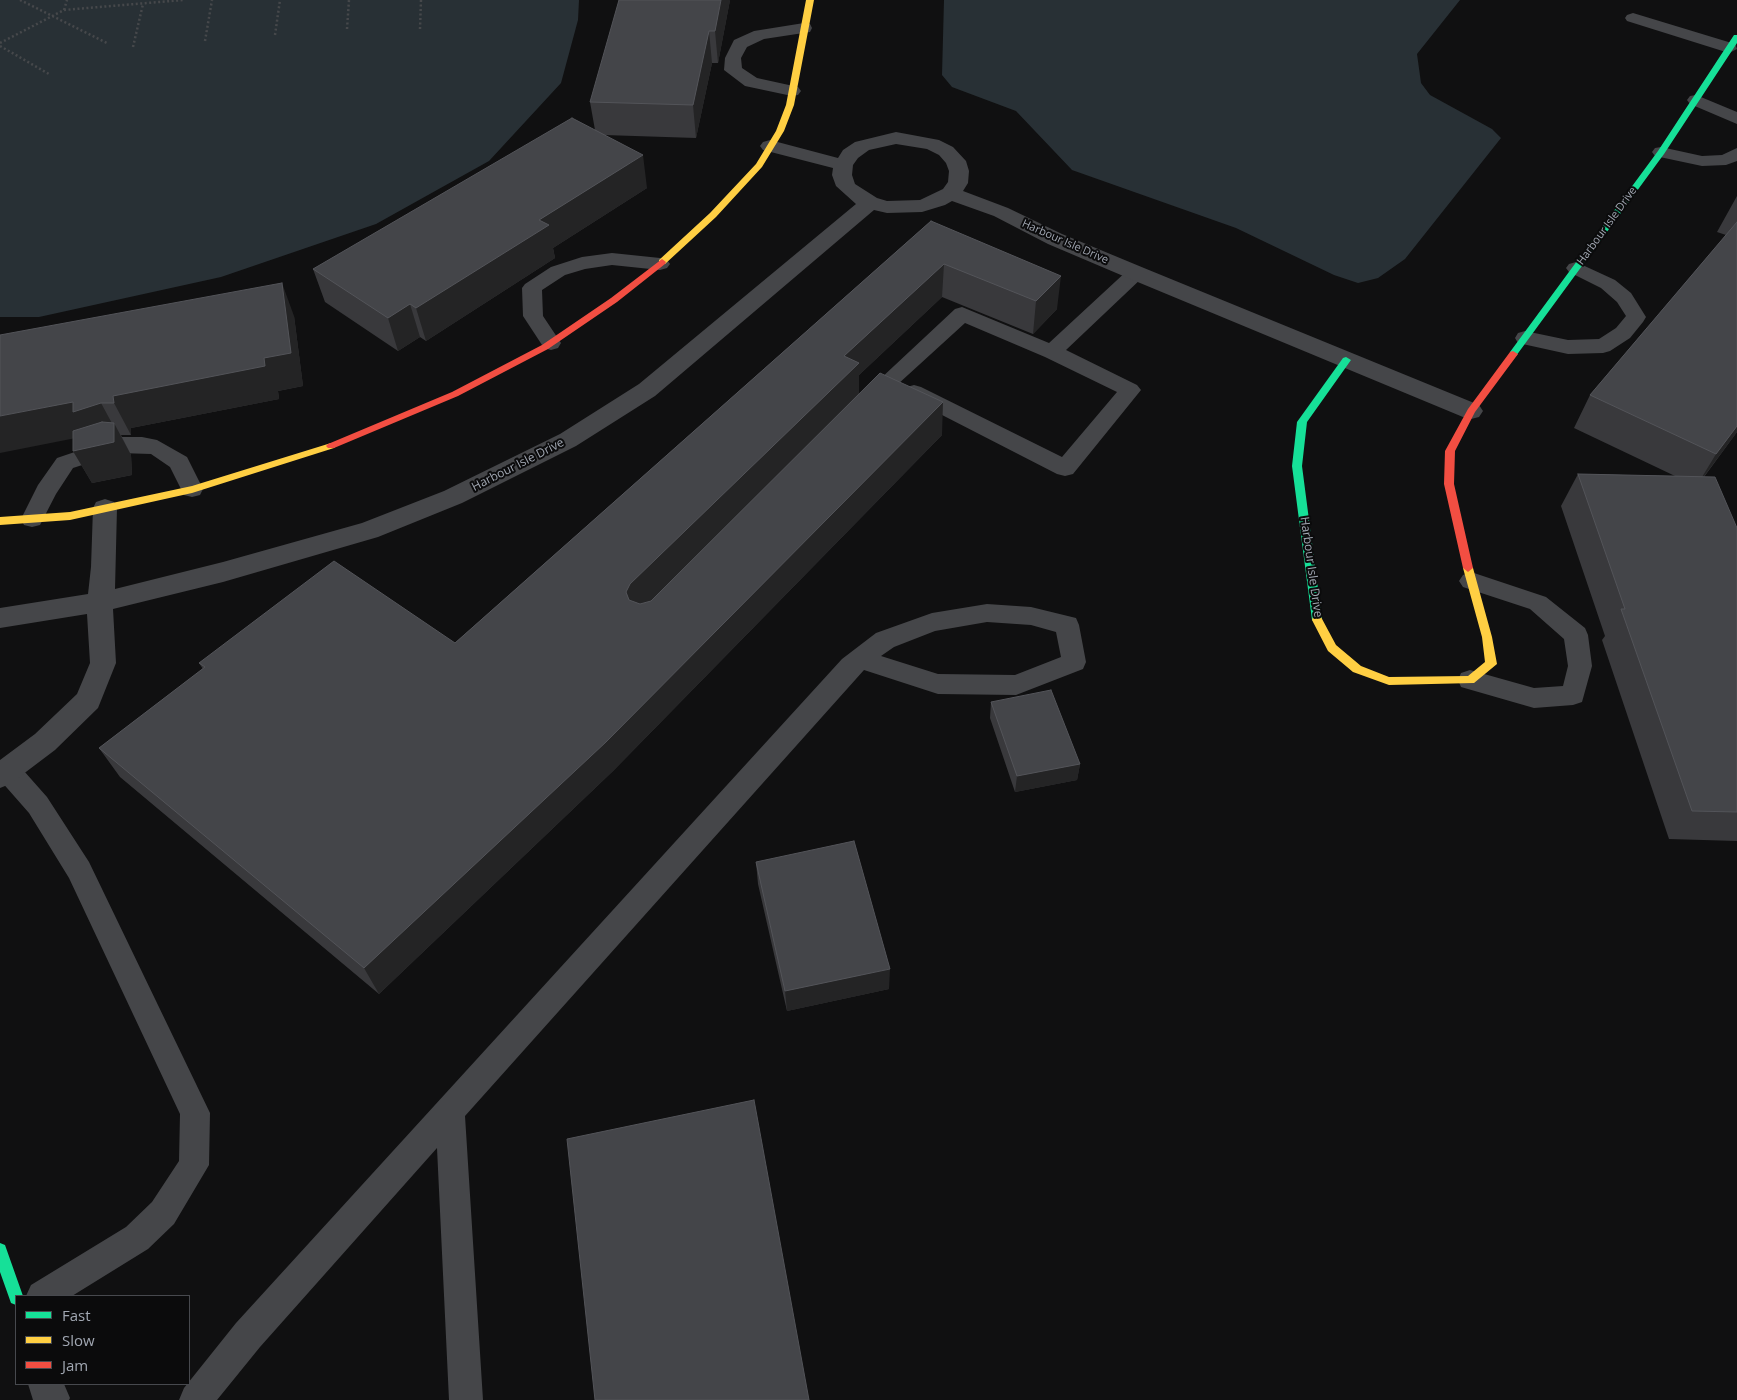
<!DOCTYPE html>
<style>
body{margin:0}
#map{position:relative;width:1737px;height:1400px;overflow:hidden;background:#101011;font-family:"Open Sans",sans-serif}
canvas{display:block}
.legend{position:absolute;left:15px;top:1295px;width:175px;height:90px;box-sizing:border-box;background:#0b0b0c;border:1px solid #47494e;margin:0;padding:6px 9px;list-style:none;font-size:15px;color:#a1a7b2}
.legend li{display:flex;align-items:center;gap:10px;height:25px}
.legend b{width:25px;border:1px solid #47494e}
</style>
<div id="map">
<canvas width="1737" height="1400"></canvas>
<ul class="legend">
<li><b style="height:6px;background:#16e098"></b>Fast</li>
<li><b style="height:6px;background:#ffcf43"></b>Slow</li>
<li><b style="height:6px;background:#f24e42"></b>Jam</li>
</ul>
</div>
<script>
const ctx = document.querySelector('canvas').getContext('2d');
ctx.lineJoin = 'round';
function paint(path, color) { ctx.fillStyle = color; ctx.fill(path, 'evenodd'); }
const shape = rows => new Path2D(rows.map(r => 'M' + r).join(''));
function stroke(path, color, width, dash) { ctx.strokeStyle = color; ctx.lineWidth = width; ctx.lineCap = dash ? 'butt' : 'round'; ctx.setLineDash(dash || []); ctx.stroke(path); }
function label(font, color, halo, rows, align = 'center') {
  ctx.font = font + ' "Open Sans",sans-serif'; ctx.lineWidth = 4; ctx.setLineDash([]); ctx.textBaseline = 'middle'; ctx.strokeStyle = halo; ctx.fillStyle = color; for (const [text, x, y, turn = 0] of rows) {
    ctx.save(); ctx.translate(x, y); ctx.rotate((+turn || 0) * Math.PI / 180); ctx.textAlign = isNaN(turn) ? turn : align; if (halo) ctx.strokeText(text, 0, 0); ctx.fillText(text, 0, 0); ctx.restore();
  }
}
paint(shape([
 [0,0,579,0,578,20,561,83,489,161,376,224,221,277,39,317,0,317],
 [944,0,1460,0,1417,54,1421,83,1430,95,1492,129,1501,138,1405,259,1378,278,1358,283,1334,275,1236,228,1072,170,1016,111,952,87,942,75]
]), '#283035');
stroke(shape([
 [20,0,107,43],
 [64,10,67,0],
 [347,29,349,0],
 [420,29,421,0],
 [275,35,280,0],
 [205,41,212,0],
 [0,43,64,10,183,0],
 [0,46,49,74],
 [133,47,143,4]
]), '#46484b', 2.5, [2, 2.5]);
paint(shape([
 [1633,13,1735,44,1737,49,1729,53,1627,21,1625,18,1627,15,1633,13],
 [804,23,810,24,812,28,810,32,764,39,747,47,741,58,742,68,757,78,798,87,801,91,798,95,792,96,745,86,724,70,725,58,734,40,754,31,804,23],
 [1696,95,1737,112,1737,124,1690,104,1687,100,1690,96,1696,95],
 [1661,147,1702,156,1722,155,1737,148,1737,161,1726,165,1702,166,1655,156,1652,152,1655,148,1661,147],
 [612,253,660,258,667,260,670,264,667,268,660,270,612,265,585,269,565,275,542,290,543,316,561,343,558,348,551,350,544,348,523,316,522,288,525,284,551,267,582,257,612,253],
 [1576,262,1615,280,1631,293,1646,317,1643,322,1630,338,1610,351,1603,353,1568,354,1518,343,1515,338,1518,333,1525,331,1568,340,1599,339,1616,328,1626,316,1617,302,1601,288,1569,272,1566,268,1569,264,1576,262],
 [1136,267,1143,269,1146,273,1143,277,1066,350,1137,385,1141,390,1073,474,1065,476,1057,474,907,397,903,392,907,387,914,385,921,387,1062,457,1117,392,1045,357,965,323,897,385,890,387,883,385,879,380,955,309,962,307,1049,343,1129,269,1136,267],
 [119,437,142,437,157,440,187,457,203,489,200,495,192,497,184,495,170,467,151,454,119,453,73,468,56,494,40,525,32,527,24,525,21,519,38,485,57,458,119,437],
 [1471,572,1546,597,1585,628,1588,635,1592,666,1582,702,1573,705,1534,708,1461,687,1458,680,1461,673,1470,670,1534,688,1563,686,1568,666,1564,639,1530,609,1463,587,1459,581,1463,575,1471,572],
 [987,604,1031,607,1076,618,1079,625,1086,662,1083,669,1016,695,938,694,864,670,465,1116,483,1400,449,1400,437,1148,260,1347,217,1400,179,1400,184,1388,236,1323,842,659,876,633,932,613,987,604],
 [987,622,1031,625,1056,632,1061,657,1015,675,938,674,881,656,894,647,935,631,987,622],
 [7,759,16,762,47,797,89,862,210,1113,209,1165,174,1224,148,1249,72,1296,26,1296,31,1285,126,1227,152,1202,179,1161,180,1114,69,878,29,813,0,780,0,762,7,759]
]), '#454649');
paint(shape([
 [896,132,939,140,953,147,966,161,969,171,968,183,963,191,1008,208,1062,234,1144,268,1479,405,1483,411,1479,417,1471,419,1463,417,1128,278,1048,244,994,216,952,201,945,205,922,212,887,213,874,210,655,396,576,446,462,503,378,537,223,582,113,609,116,663,98,708,55,750,10,784,0,788,0,760,35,734,77,694,90,663,87,614,0,628,0,608,88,594,91,567,93,508,96,502,105,499,114,502,117,508,115,589,223,562,362,523,444,491,560,434,639,384,856,204,836,186,832,175,833,168,763,150,760,146,763,142,770,140,838,158,843,150,855,142,896,132],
 [896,144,927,149,939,155,946,163,949,171,948,182,943,189,920,200,887,201,877,198,855,184,852,175,853,165,858,158,869,150,896,144],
 [28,1384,64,1384,70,1398,69,1400,33,1400,28,1384]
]), '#454649');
paint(shape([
 [1734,35,1737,35,1737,43,1664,154,1516,356,1510,356,1510,352,1658,151,1734,35],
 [1346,357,1351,360,1307,422,1302,466,1322,620,1317,624,1312,620,1292,466,1297,422,1343,358,1346,357],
 [0,1243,5,1245,23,1296,16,1296,16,1305,11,1303,0,1272,0,1243]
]), '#16e098');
paint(shape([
 [806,0,814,0,794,105,784,131,762,167,716,217,665,264,659,264,659,260,710,213,756,164,776,131,786,105,806,0],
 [331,443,336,446,334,448,192,493,70,520,0,525,0,517,70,512,192,486,331,443],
 [1468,564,1473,568,1492,637,1497,664,1474,683,1389,685,1353,672,1328,651,1312,620,1313,617,1321,617,1336,645,1361,666,1389,677,1468,676,1485,662,1482,637,1463,568,1468,564]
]), '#ffcf43');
paint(shape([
 [662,259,666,262,665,264,617,302,548,349,458,396,334,448,328,448,326,446,328,444,452,392,542,345,611,298,662,259],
 [1513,351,1518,354,1475,412,1455,451,1454,484,1473,568,1468,572,1463,568,1444,484,1445,451,1468,409,1510,352,1513,351]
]), '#f24e42');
paint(shape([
 [730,0,718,63,712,63,696,138,604,135,647,188,553,248,555,258,426,341,420,337,398,351,325,302,313,269,595,130,590,102],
 [1737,196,1737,432,1704,477,1737,528,1737,841,1669,839,1602,640,1605,636,1561,506,1578,474,1675,476,1574,428,1590,395,1726,235,1717,232],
 [931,221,1057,309,1033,334,942,297,859,375,859,393,942,435,613,771,379,994,120,777,99,748,203,669,199,663,455,643],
 [294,316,303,386,278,391,279,399,131,428,131,435,121,435,131,455,132,475,92,483,73,451,73,438,0,335],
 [991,702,1080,764,1077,780,1015,792,990,718],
 [756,862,889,989,787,1011,758,884]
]), '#39393c');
paint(shape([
 [721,0,730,0,718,63,715,31],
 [709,31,712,63,696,138,693,105],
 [643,155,647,188,553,248,555,258,426,341,416,308,539,220],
 [944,264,942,297,859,375,859,396,636,616,626,592,630,584,844,356],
 [1061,276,1057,309,1033,334,1036,301],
 [282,283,294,316,303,386,278,391,279,399,131,428,131,435,114,403,113,396,264,358],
 [410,304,420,337,398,351,388,318],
 [73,402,101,403,114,427,114,423,131,455,132,475,92,483,73,451,86,436,0,453,0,416],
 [943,402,942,435,613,771,379,994,364,968],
 [1737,426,1737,432,1696,487,1716,454],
 [1080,764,1077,780,1015,792,1017,776],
 [890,969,889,989,787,1011,785,991]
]), '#242425');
const building = shape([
 [619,0,721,0,715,31,709,31,693,105,590,102,619,0],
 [572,118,643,155,539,220,549,225,416,308,410,304,388,318,313,269,572,118],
 [931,221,1061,276,1036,301,944,264,844,356,859,363,630,584,626,592,629,600,640,604,651,601,880,373,943,402,606,742,364,968,99,748,205,667,199,663,334,561,455,643,931,221],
 [1737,222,1737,426,1716,454,1590,395,1737,222],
 [282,283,291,353,264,358,265,366,113,396,114,403,101,403,73,412,73,402,0,416,0,335,282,283],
 [102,422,114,423,114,442,73,451,73,431,102,422],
 [1578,474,1715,477,1737,528,1737,812,1692,811,1621,609,1625,609,1578,474],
 [1051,690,1080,764,1017,776,991,702,1051,690],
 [854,841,890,969,785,991,756,862,854,841],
 [754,1100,809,1400,595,1400,567,1139,754,1100]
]);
paint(building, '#444549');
stroke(building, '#535459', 1);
label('11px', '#a1a7b2', '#0b0b0c', [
 ["Harbour Isle Drive",1607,226,-54],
 ["Harbour Isle Drive",1065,242,24]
]);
label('12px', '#a1a7b2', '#0b0b0c', [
 ["Harbour Isle Drive",518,465,-27],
 ["Harbour Isle Drive",1311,567,82]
]);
</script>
